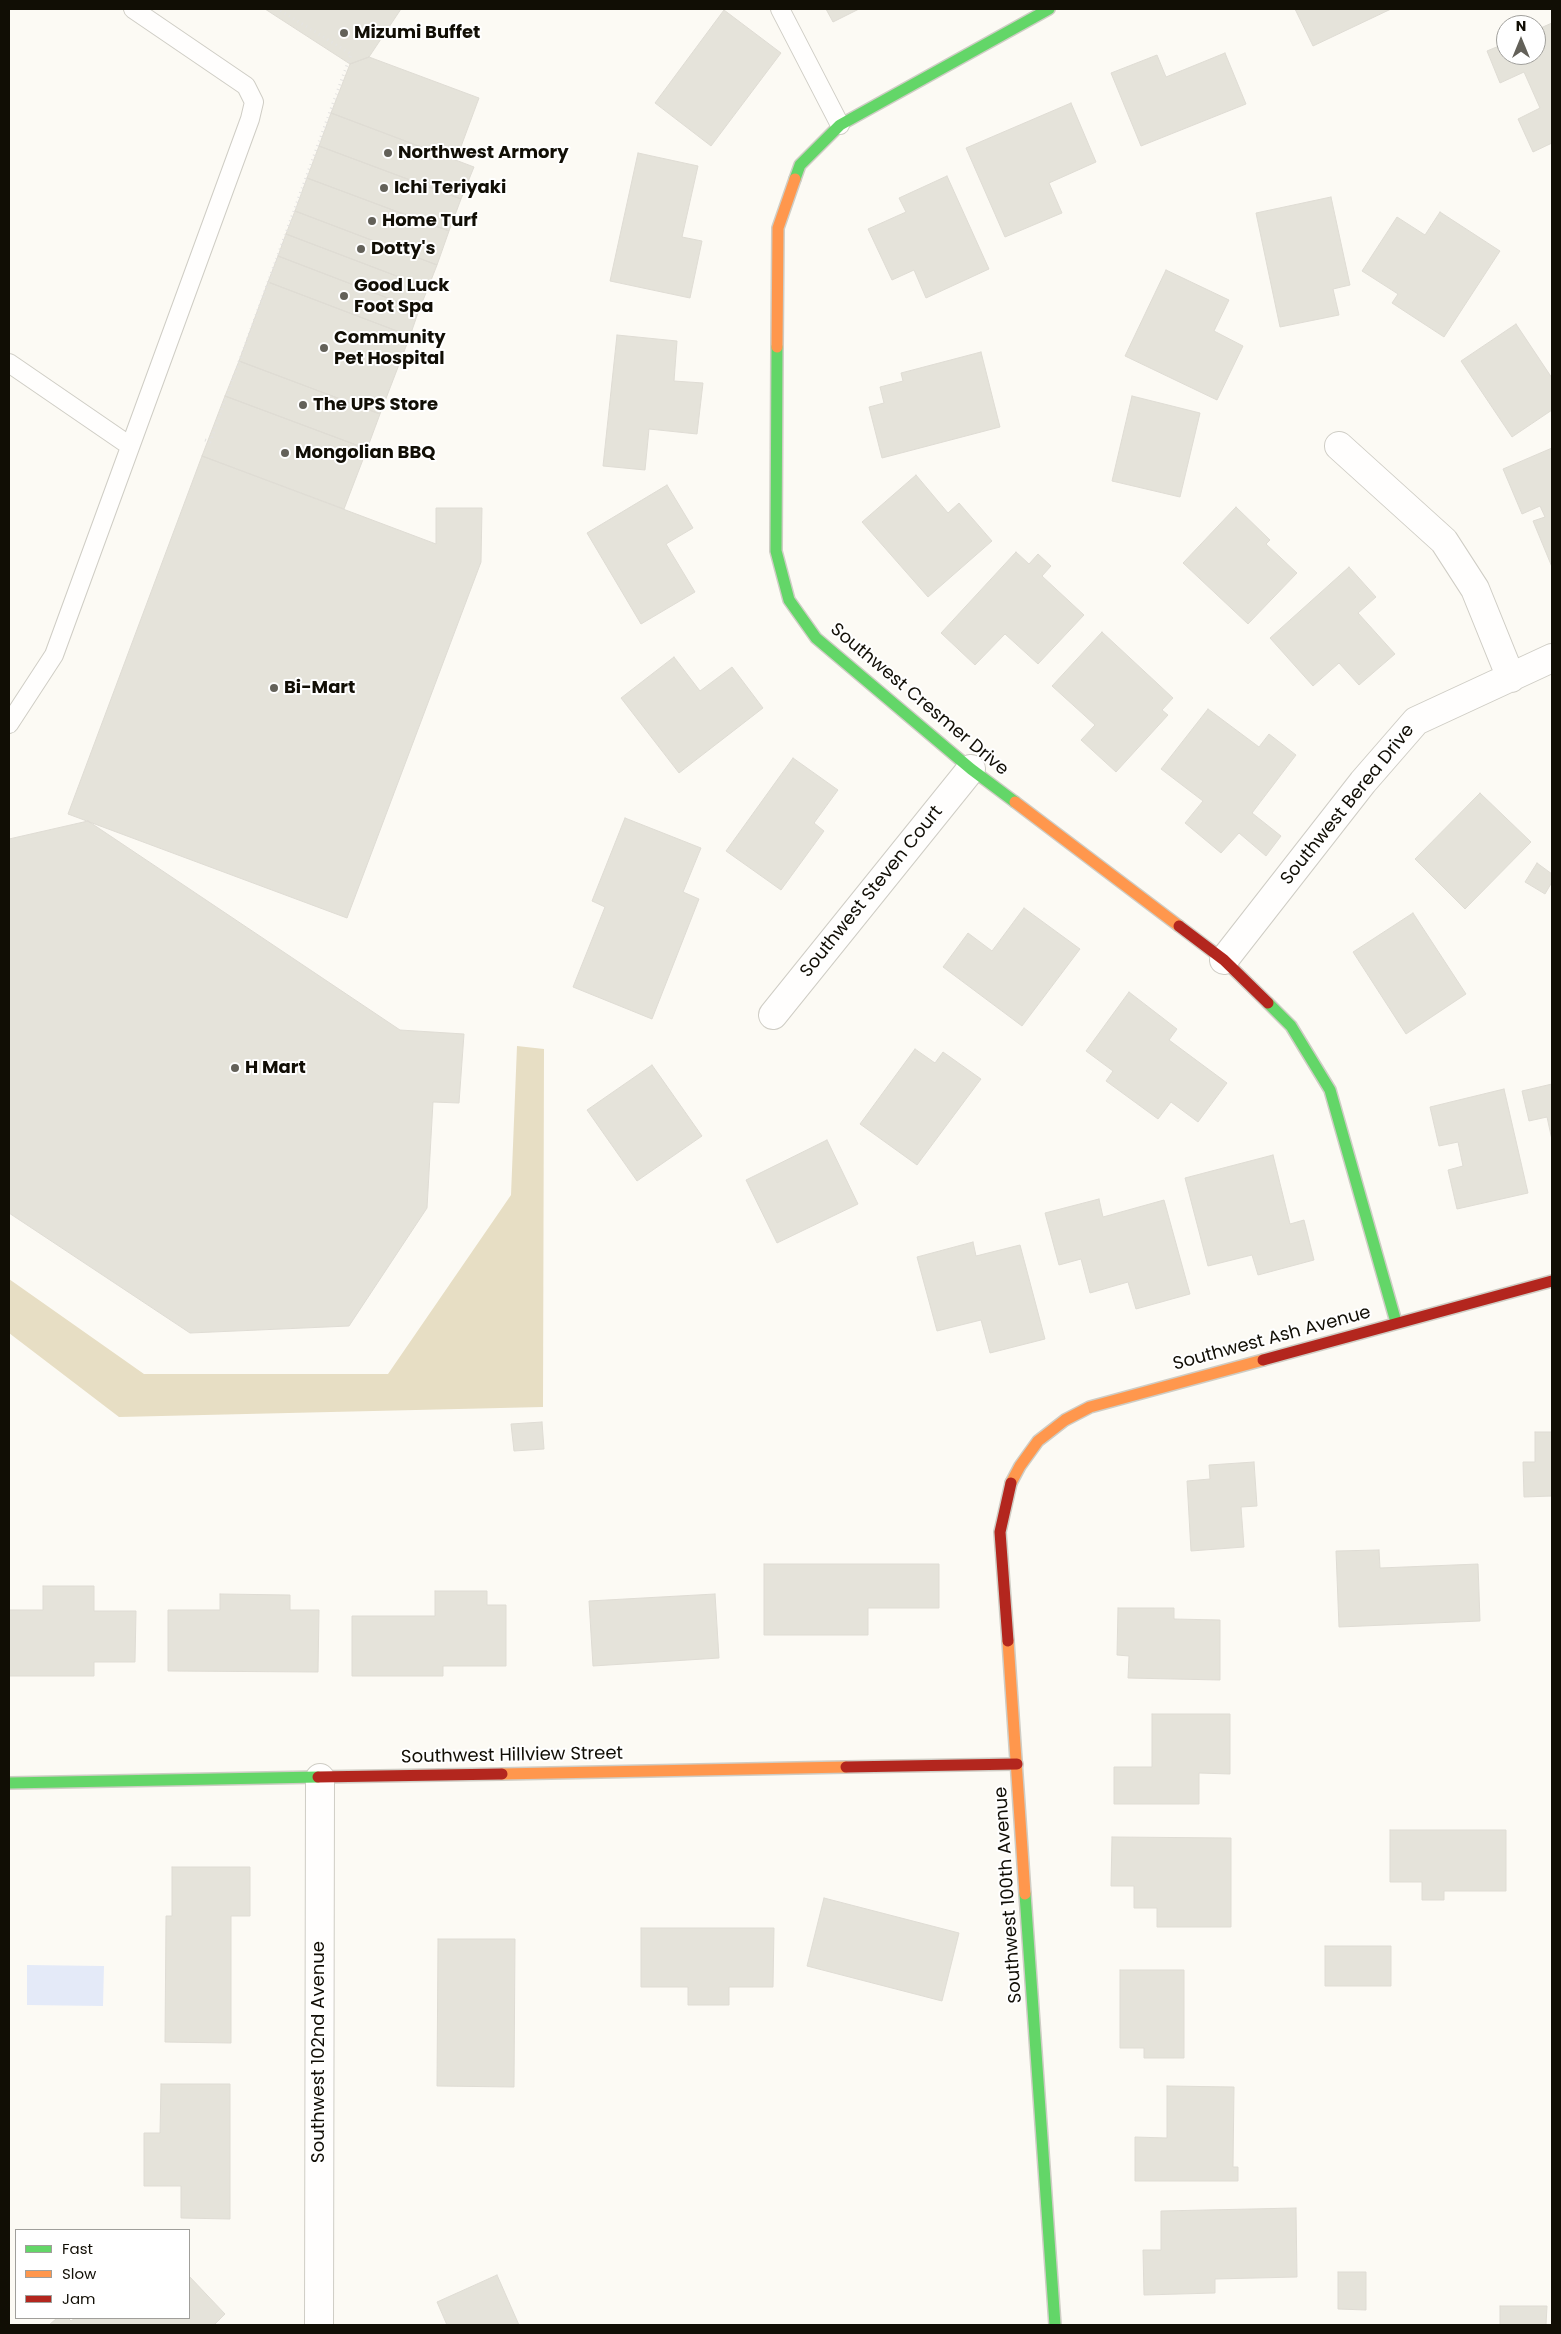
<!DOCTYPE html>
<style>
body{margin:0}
#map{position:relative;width:1561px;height:2334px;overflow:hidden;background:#fcfaf4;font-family:Poppins,sans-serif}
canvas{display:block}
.frame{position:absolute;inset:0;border:10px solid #110e05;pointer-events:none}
.legend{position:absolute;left:15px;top:2229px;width:175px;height:90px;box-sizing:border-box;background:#fff;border:1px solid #a09f9b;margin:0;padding:6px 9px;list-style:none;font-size:15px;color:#110e05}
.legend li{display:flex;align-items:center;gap:10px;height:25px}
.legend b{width:25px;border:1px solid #a09f9b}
.north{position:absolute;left:1496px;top:15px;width:50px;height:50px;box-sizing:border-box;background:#fff;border:1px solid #a09f9b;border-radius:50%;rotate:0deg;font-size:14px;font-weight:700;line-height:20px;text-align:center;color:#110e05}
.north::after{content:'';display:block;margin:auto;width:18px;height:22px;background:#636159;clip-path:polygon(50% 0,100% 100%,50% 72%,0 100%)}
</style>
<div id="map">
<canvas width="1561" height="2334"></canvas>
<div class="frame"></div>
<ul class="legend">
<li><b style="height:6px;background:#63d668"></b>Fast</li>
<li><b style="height:6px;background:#ff974d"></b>Slow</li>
<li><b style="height:6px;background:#b3261e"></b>Jam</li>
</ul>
<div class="north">N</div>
</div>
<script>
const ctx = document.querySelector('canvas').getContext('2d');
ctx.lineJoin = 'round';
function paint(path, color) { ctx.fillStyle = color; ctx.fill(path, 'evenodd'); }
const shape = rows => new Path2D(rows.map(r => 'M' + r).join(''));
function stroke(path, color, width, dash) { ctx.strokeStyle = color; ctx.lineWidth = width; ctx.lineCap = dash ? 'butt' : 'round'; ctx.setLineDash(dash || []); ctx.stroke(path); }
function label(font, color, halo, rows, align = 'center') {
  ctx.font = font + ' Poppins,sans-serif'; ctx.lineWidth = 4; ctx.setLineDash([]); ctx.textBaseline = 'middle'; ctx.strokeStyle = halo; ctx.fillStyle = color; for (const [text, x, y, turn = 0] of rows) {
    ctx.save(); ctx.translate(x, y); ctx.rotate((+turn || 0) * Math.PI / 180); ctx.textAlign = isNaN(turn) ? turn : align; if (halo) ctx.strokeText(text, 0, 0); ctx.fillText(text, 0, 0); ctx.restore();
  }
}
paint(shape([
 [517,1046,544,1049,543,1407,119,1417,9,1333,9,1279,144,1374,388,1374,511,1195]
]), '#e7dec4');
paint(shape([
 [27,1965,104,1966,103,2006,27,2005]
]), '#e4eaf8');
const building = shape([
 [265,9,401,9,369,57,350,64,265,9],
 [826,9,859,9,833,22,826,9],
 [1295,9,1391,9,1313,46,1295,9],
 [724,10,781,53,711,146,655,103,724,10],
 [1552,23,1552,143,1533,152,1518,119,1540,108,1524,72,1500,83,1487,51,1506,43,1506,55,1536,55,1536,30,1552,23],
 [1225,53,1246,104,1141,146,1111,73,1157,55,1166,77,1225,53],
 [369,57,479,98,456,160,331,113,350,64,369,57],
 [1071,103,1096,162,1049,183,1062,213,1005,237,966,148,1071,103],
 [331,113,474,167,461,199,319,146,331,113],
 [319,146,461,199,449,231,307,178,319,146],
 [638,153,698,166,682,237,702,241,690,298,610,281,638,153],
 [947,176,989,269,926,298,914,270,892,280,868,229,906,212,899,198,947,176],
 [307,178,449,231,437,265,295,211,307,178],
 [1331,197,1350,285,1333,289,1339,315,1280,327,1256,213,1331,197],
 [295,211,437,265,428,288,286,234,295,211],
 [1440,212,1500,251,1444,337,1392,303,1398,294,1362,271,1397,217,1425,235,1440,212],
 [286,234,428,288,419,310,278,256,286,234],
 [278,256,419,310,410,336,268,282,278,256],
 [1166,270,1229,300,1214,331,1243,346,1217,400,1125,356,1166,270],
 [268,282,410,336,380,414,239,361,268,282],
 [1516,324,1552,378,1552,410,1512,437,1461,361,1516,324],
 [617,335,677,341,674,381,703,383,697,434,649,429,645,470,603,466,617,335],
 [981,352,1000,427,882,458,869,407,884,403,880,387,903,381,901,373,981,352],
 [239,361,380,414,367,449,225,396,239,361],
 [225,396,367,449,344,509,202,456,225,396],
 [1132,396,1200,413,1180,497,1112,481,1132,396],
 [1552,448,1552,567,1533,521,1545,517,1540,506,1522,514,1503,469,1552,448],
 [202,456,436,544,436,508,482,508,481,562,347,918,68,814,202,456],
 [916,475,948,513,959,503,992,541,928,597,862,522,916,475],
 [667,485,693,528,666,544,695,592,641,624,587,533,667,485],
 [1236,507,1270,540,1266,544,1297,573,1248,624,1183,563,1236,507],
 [1016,552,1029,564,1038,554,1051,566,1042,576,1084,615,1038,664,1005,634,975,665,941,633,1016,552],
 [1349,567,1376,597,1358,613,1395,654,1359,685,1339,663,1313,686,1270,638,1349,567],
 [1102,632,1173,698,1162,710,1168,715,1116,772,1081,740,1095,725,1052,686,1102,632],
 [674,657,700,691,732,667,763,708,679,773,621,698,674,657],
 [1208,709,1259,747,1269,734,1296,755,1252,813,1281,836,1266,856,1239,833,1221,853,1185,823,1203,801,1161,769,1208,709],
 [793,758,838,790,814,823,824,831,781,890,726,851,793,758],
 [1480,793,1531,842,1465,909,1415,859,1480,793],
 [625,818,701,848,683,892,699,899,652,1019,573,987,605,907,592,901,625,818],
 [88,821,400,1030,464,1034,459,1103,433,1102,427,1208,349,1326,190,1333,9,1213,9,839,88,821],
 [1537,863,1552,874,1552,882,1545,894,1525,882,1537,863],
 [1024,908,1080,949,1022,1026,943,967,968,933,992,951,1024,908],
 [1413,913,1466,994,1406,1034,1353,952,1413,913],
 [1129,992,1177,1029,1169,1040,1227,1083,1198,1122,1171,1102,1158,1119,1106,1081,1113,1071,1086,1051,1129,992],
 [915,1049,935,1063,943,1052,981,1079,917,1165,860,1124,915,1049],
 [652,1065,702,1136,637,1181,587,1110,652,1065],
 [1552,1084,1552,1140,1547,1117,1529,1121,1522,1091,1552,1084],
 [1504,1089,1528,1193,1457,1209,1448,1170,1463,1166,1458,1142,1439,1146,1430,1107,1504,1089],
 [827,1140,858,1204,777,1243,746,1180,827,1140],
 [1273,1155,1290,1224,1304,1220,1314,1260,1258,1275,1252,1255,1208,1266,1185,1178,1273,1155],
 [1099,1199,1103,1217,1164,1200,1190,1294,1136,1309,1128,1282,1090,1293,1081,1259,1059,1265,1045,1213,1099,1199],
 [973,1242,976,1256,1020,1245,1045,1339,990,1353,981,1320,937,1331,917,1257,973,1242],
 [542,1422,544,1449,514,1451,511,1424,542,1422],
 [1535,1432,1552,1432,1552,1496,1524,1497,1523,1462,1535,1462,1535,1432],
 [1254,1462,1257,1506,1241,1507,1244,1547,1191,1551,1187,1481,1210,1479,1209,1465,1254,1462],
 [1379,1550,1380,1568,1478,1564,1480,1621,1339,1627,1336,1551,1379,1550],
 [764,1564,939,1564,939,1608,868,1608,868,1635,764,1635,764,1564],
 [43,1586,94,1586,94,1611,136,1611,135,1662,94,1662,94,1676,9,1676,9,1610,43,1610,43,1586],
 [435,1591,487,1591,487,1605,506,1605,506,1666,443,1666,443,1676,352,1676,352,1616,435,1616,435,1591],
 [220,1594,290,1595,290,1610,319,1610,318,1672,168,1671,168,1610,220,1610,220,1594],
 [715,1594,719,1658,593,1666,589,1601,715,1594],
 [1118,1608,1174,1608,1174,1619,1220,1620,1220,1680,1128,1678,1129,1656,1117,1655,1118,1608],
 [1152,1714,1230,1714,1230,1774,1199,1773,1199,1804,1114,1804,1114,1767,1152,1767,1152,1714],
 [1390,1830,1506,1830,1506,1891,1444,1891,1444,1900,1422,1900,1422,1882,1390,1882,1390,1830],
 [1112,1837,1231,1838,1231,1927,1157,1927,1157,1908,1134,1908,1134,1886,1111,1886,1112,1837],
 [172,1867,250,1867,250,1916,231,1916,231,2043,165,2042,166,1916,172,1916,172,1867],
 [824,1898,959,1933,942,2001,807,1966,824,1898],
 [641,1928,774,1928,773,1987,729,1987,729,2005,688,2005,688,1987,641,1987,641,1928],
 [438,1939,515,1939,514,2087,437,2086,438,1939],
 [1325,1946,1391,1946,1391,1986,1325,1986,1325,1946],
 [1120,1970,1184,1970,1184,2058,1144,2058,1144,2048,1120,2048,1120,1970],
 [161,2084,230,2084,230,2219,181,2218,181,2186,144,2186,144,2133,160,2133,161,2084],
 [1167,2086,1234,2087,1233,2167,1238,2167,1238,2181,1135,2181,1135,2137,1167,2138,1167,2086],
 [1296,2208,1297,2277,1215,2279,1215,2293,1144,2295,1143,2250,1161,2250,1161,2211,1296,2208],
 [1338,2272,1366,2272,1366,2310,1338,2309,1338,2272],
 [497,2275,519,2325,447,2325,437,2302,497,2275],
 [189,2276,225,2314,214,2325,49,2325,57,2318,68,2318,71,2321,75,2318,189,2318,189,2276],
 [1500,2306,1547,2306,1546,2325,1500,2325,1500,2306]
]);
paint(building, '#e5e3da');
stroke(building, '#dfdcd4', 1);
const lane = shape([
 [780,9,840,125],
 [9,363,130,446],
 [9,724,54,655,250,119,254,102,246,86,133,9]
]);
const street = shape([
 [1339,446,1444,541,1475,589,1511,678],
 [1224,960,1363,782,1416,721,1552,658],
 [773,1015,971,769],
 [319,2325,320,1778]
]);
const fast = shape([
 [795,179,800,165,840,125,1049,9],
 [777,347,776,551,789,600,816,638,971,769,1015,802],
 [1268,1003,1291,1026,1330,1090,1396,1322],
 [9,1783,318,1777],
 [1025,1894,1055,2325]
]);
const slow = shape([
 [777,347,778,228,795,179],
 [1015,802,1179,926],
 [1011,1483,1020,1466,1038,1441,1065,1420,1090,1407,1263,1360],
 [1008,1641,1025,1894],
 [502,1774,846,1767]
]);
const jam = shape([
 [1179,926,1224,960,1268,1003],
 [1263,1360,1552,1281],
 [1008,1641,1000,1532,1011,1483],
 [846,1767,1017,1764],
 [318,1777,502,1774]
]);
stroke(lane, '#cfcdc5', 20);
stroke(street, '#cfcdc5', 30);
stroke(fast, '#cfcdc5', 14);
stroke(slow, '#cfcdc5', 14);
stroke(jam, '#cfcdc5', 14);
stroke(shape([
 [205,440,210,442,351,54,278,9]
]), '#e4e3e1', 3, [1, 4]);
stroke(lane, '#fffefd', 18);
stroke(street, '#fffefd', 28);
stroke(fast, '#63d668', 11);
stroke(slow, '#ff974d', 11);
stroke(jam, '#b3261e', 11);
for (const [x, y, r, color] of [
 [344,33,5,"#636159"],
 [388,153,5,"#636159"],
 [384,188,5,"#636159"],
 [372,221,5,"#636159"],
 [361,249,5,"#636159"],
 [344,296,5,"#636159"],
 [324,348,5,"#636159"],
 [303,405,5,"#636159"],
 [285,453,5,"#636159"],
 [274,688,5,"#636159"],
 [235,1068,5,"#636159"]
]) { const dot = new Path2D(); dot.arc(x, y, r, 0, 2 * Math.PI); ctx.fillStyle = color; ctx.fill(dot); stroke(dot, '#fff', 2); }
label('bold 18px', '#110e05', '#fff', [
 ["Mizumi Buffet",354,33],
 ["Northwest Armory",398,153],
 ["Ichi Teriyaki",394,188],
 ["Home Turf",382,221],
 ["Dotty's",371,249],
 ["Good Luck",354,286],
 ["Foot Spa",354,307],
 ["Community",334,338],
 ["Pet Hospital",334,359],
 ["The UPS Store",313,405],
 ["Mongolian BBQ",295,453],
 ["Bi-Mart",284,688],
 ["H Mart",245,1068]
], 'left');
label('18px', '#110e05', '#fff', [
 ["Southwest Cresmer Drive",919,700,40],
 ["Southwest Berea Drive",1348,805,-51],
 ["Southwest Steven Court",872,892,-51],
 ["Southwest Ash Avenue",1272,1339,-15],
 ["Southwest Hillview Street",512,1756,-1],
 ["Southwest 100th Avenue",1009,1895,-94],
 ["Southwest 102nd Avenue",319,2052,-90]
]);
</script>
